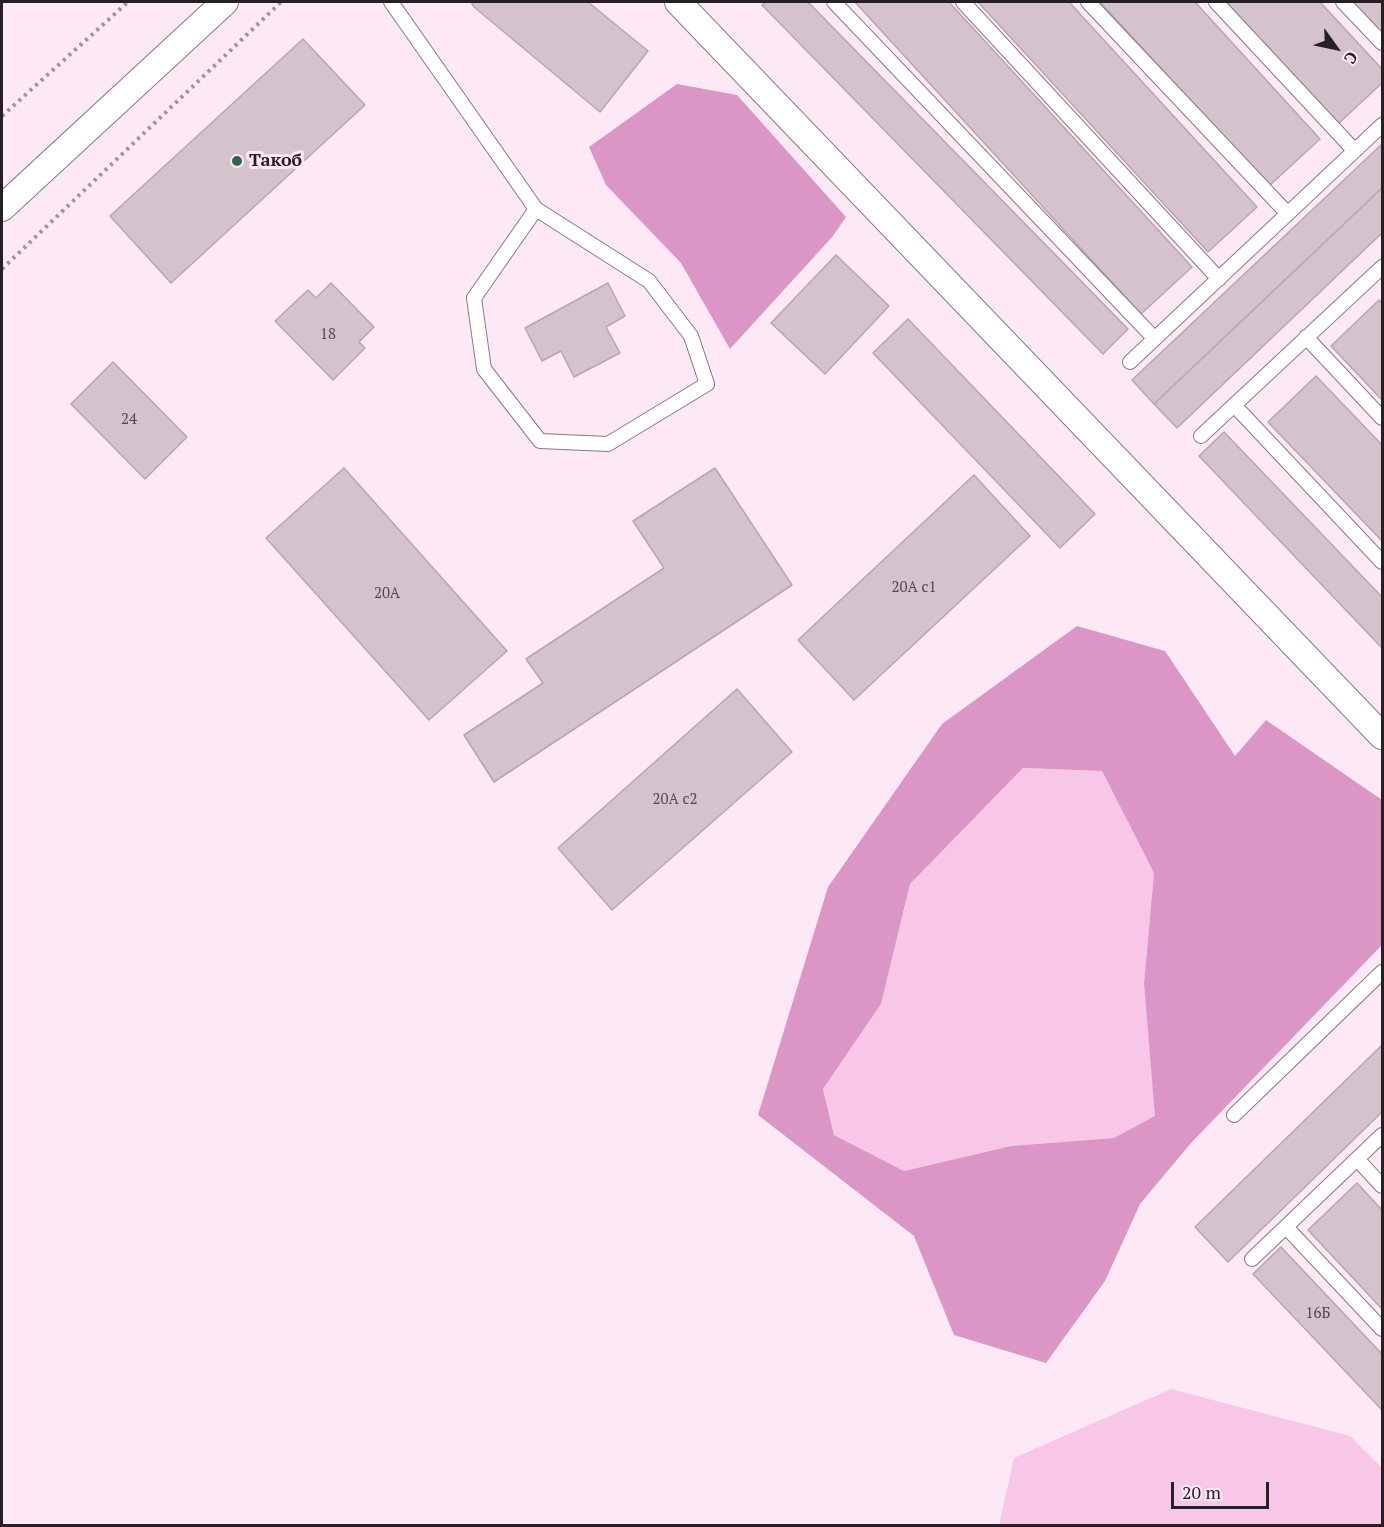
<!DOCTYPE html>
<meta charset="utf-8">
<style>
body{margin:0}
#map{position:relative;width:1384px;height:1527px;overflow:hidden;background:#fce9f5;font-family:"PT Serif",serif}
canvas{display:block}
.frame{position:absolute;inset:0;border:3px solid #261f23;pointer-events:none}
.north{position:absolute;left:1306px;top:18px;width:60px;height:60px;-webkit-text-stroke:4px #fce9f5;paint-order:stroke;rotate:123deg;font-size:16px;font-weight:700;line-height:24px;text-align:center;color:#261f23}
.north::after{content:'';display:block;margin:auto;width:21px;height:27px;background:#261f23;clip-path:polygon(50% 0,100% 100%,50% 72%,0 100%)}
.scale{position:absolute;left:1171px;top:1482px;width:98px;height:27px;box-sizing:border-box;border:3px solid #261f23;border-top:0;padding-left:8px;font-size:18px;line-height:21px;white-space:nowrap;color:#261f23;-webkit-text-stroke:4px #fce9f5;paint-order:stroke}
</style>
<div id="map">
<canvas width="1384" height="1527"></canvas>
<div class="frame"></div>
<div class="north">С</div>
<div class="scale">20 m</div>
</div>
<script>
const ctx = document.querySelector('canvas').getContext('2d');
ctx.lineJoin = 'round';
function paint(path, color) { ctx.fillStyle = color; ctx.fill(path, 'evenodd'); }
const shape = rows => new Path2D(rows.map(r => 'M' + r).join(''));
function stroke(path, color, width, dash) { ctx.strokeStyle = color; ctx.lineWidth = width; ctx.lineCap = dash ? 'butt' : 'round'; ctx.setLineDash(dash || []); ctx.stroke(path); }
function label(font, color, halo, rows, align = 'center') {
  ctx.font = font + ' "PT Serif",serif'; ctx.lineWidth = 6; ctx.setLineDash([]); ctx.textBaseline = 'middle'; ctx.strokeStyle = halo; ctx.fillStyle = color; for (const [text, x, y, turn = 0] of rows) {
    ctx.save(); ctx.translate(x, y); ctx.rotate((+turn || 0) * Math.PI / 180); ctx.textAlign = isNaN(turn) ? turn : align; if (halo) ctx.strokeText(text, 0, 0); ctx.fillText(text, 0, 0); ctx.restore();
  }
}
paint(shape([
 [1023,768,1102,771,1154,873,1144,983,1156,1116,1114,1138,1011,1146,904,1171,834,1135,823,1089,881,1004,910,884],
 [1171,1389,1350,1436,1382,1468,1382,1525,999,1525,1014,1458]
]), '#f8c7e7');
paint(shape([
 [677,84,737,95,846,217,833,236,730,349,681,263,606,185,589,147],
 [1077,626,1165,651,1235,756,1266,720,1382,800,1382,945,1191,1143,1140,1204,1105,1281,1046,1363,954,1335,914,1236,758,1115,828,887,942,724],
 [1023,768,1102,771,1154,873,1144,983,1155,1116,1114,1138,1011,1146,904,1171,834,1135,823,1089,881,1004,910,884]
]), '#dc96c5');
const building = shape([
 [471,2,588,2,648,51,600,112,474,7,471,2],
 [766,2,808,2,1128,329,1103,354,762,5,766,2],
 [855,2,949,2,1192,267,1141,314,855,2],
 [978,2,1069,2,1257,207,1208,252,978,2],
 [1100,2,1195,2,1320,139,1269,186,1100,2],
 [1226,2,1320,2,1382,69,1382,83,1338,124,1226,2],
 [1351,2,1382,2,1382,35,1351,2],
 [303,39,365,105,171,283,110,216,303,39],
 [1382,144,1382,188,1154,404,1132,380,1382,144],
 [1382,188,1382,233,1177,428,1154,404,1382,188],
 [836,255,889,306,825,374,771,323,836,255],
 [331,283,374,327,359,342,365,348,333,380,275,321,308,290,316,298,331,283],
 [608,283,625,316,606,327,620,353,574,377,561,351,542,361,525,328,608,283],
 [1379,300,1382,304,1382,400,1331,346,1379,300],
 [908,319,1095,514,1060,548,873,353,908,319],
 [113,362,187,437,145,479,71,404,113,362],
 [1316,376,1382,445,1382,541,1268,422,1316,376],
 [1224,432,1382,597,1382,648,1199,456,1224,432],
 [344,468,507,651,429,720,266,538,344,468],
 [715,468,792,585,494,782,464,735,543,683,526,659,664,568,633,521,715,468],
 [974,475,1030,536,854,700,798,640,974,475],
 [737,689,792,752,612,910,558,848,737,689],
 [1382,1045,1382,1112,1228,1262,1195,1227,1382,1045],
 [1357,1183,1382,1210,1382,1309,1308,1230,1357,1183],
 [1281,1247,1382,1354,1382,1410,1253,1274,1281,1247]
]);
paint(building, '#d4c2cd');
stroke(building, '#b7a5b0', 1.5);
const lane = shape([
 [391,2,536,209,649,281,691,336,707,384,608,444,540,441,484,369,474,298,536,209],
 [834,2,1154,338],
 [963,2,1219,279],
 [1088,2,1288,214],
 [1216,2,1354,150],
 [1343,2,1382,43],
 [1306,337,1382,418],
 [1130,362,1382,125],
 [1234,405,1382,562],
 [1201,436,1382,267],
 [1234,1115,1382,972],
 [1357,1159,1382,1186],
 [1286,1227,1382,1329],
 [1252,1259,1382,1135]
]);
const street = shape([
 [678,2,1382,736],
 [2,208,225,2]
]);
stroke(lane, '#897983', 16);
stroke(street, '#897983', 28);
stroke(shape([
 [2,116,128,2],
 [2,269,281,2]
]), '#a1939b', 4, [3, 4.5]);
stroke(lane, '#fff', 14);
stroke(street, '#fff', 26);
for (const [x, y, r, color] of [
 [237,161,6,"#31654a"]
]) { const dot = new Path2D(); dot.arc(x, y, r, 0, 2 * Math.PI); ctx.fillStyle = color; ctx.fill(dot); stroke(dot, '#fce9f5', 2); }
label('15px', '#52484e', null, [
 ["18",328,335],
 ["24",129,420],
 ["20А с1",914,588],
 ["20А",387,594],
 ["20А с2",675,800],
 ["16Б",1318,1314]
]);
label('bold 18px', '#261f23', '#fce9f5', [
 ["Такоб",249,161]
], 'left');
</script>
